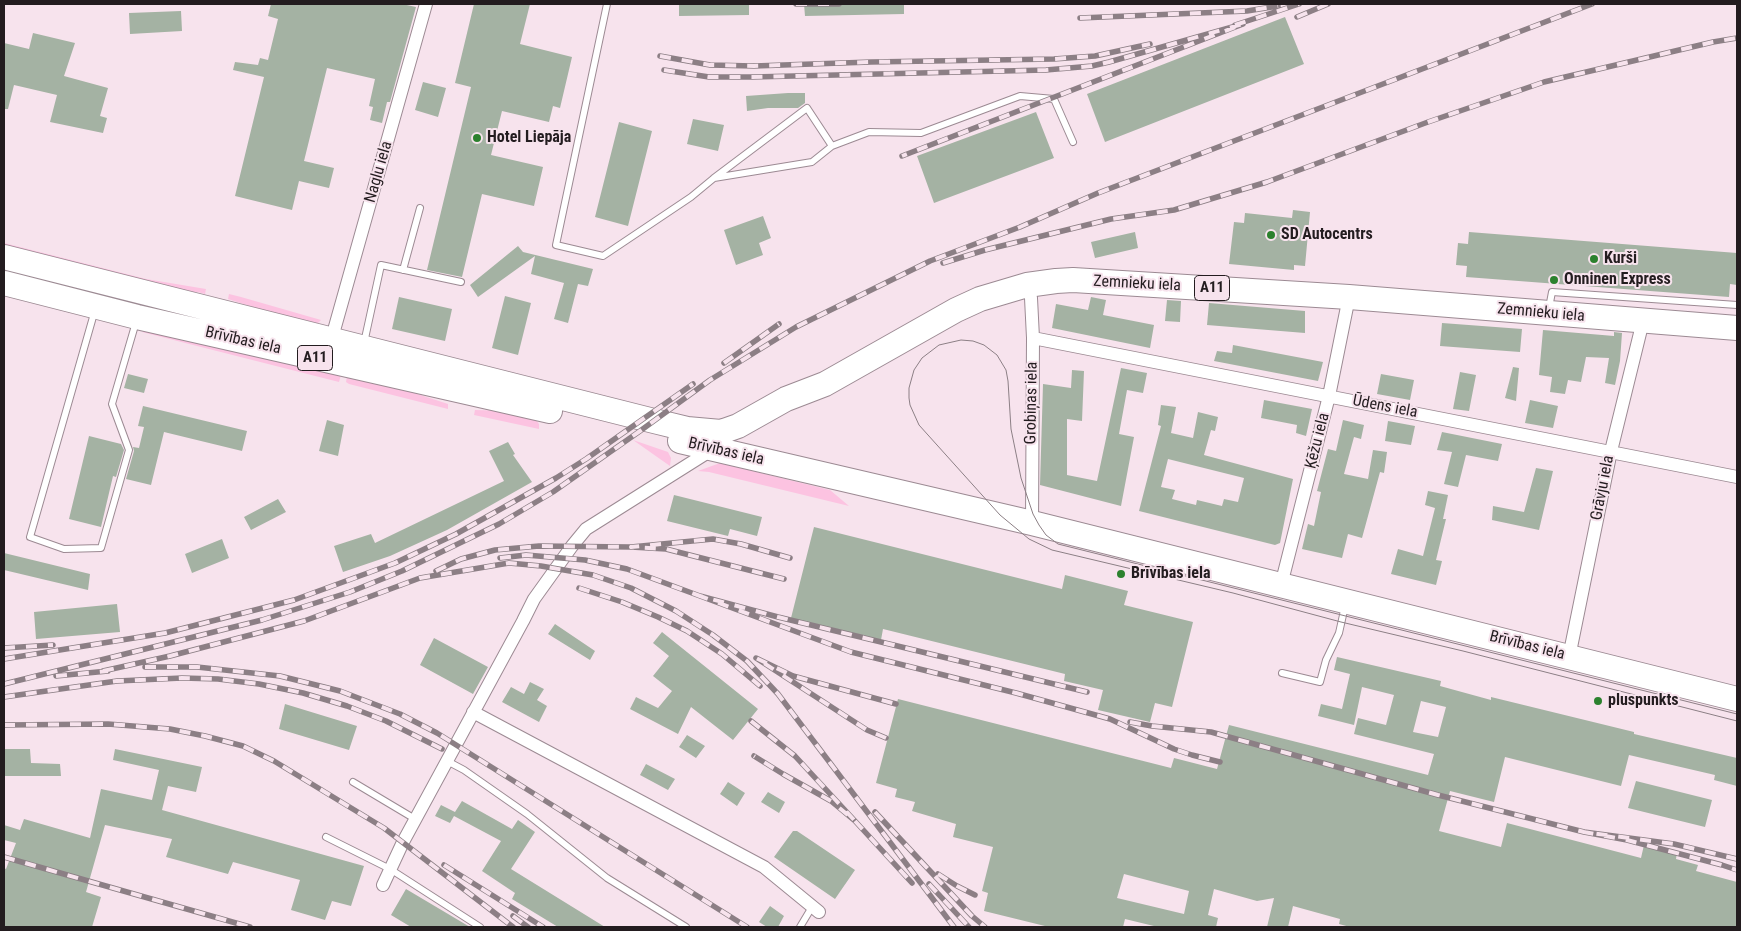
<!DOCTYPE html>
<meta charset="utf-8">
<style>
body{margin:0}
#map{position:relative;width:1741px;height:931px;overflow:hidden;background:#f7e3ed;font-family:"Roboto Condensed",sans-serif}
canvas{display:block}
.frame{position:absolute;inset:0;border:5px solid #231c1f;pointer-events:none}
</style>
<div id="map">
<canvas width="1741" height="931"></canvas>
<div class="frame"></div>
</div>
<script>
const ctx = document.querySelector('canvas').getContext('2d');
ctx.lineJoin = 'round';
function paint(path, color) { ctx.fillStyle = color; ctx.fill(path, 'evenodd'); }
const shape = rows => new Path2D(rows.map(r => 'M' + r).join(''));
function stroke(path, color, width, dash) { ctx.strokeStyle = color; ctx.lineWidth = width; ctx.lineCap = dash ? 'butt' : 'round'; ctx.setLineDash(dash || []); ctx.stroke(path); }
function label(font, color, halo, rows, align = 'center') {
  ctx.font = font + ' "Roboto Condensed",sans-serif'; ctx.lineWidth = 4; ctx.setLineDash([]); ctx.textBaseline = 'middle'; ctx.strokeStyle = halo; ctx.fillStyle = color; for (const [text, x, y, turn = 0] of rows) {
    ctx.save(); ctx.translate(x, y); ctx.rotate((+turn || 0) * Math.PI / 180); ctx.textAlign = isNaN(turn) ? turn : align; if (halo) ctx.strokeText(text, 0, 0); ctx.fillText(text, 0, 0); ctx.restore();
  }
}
paint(shape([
 [4,243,146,279,206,289,205,294,198,292,175,292,4,250],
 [229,294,241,297,321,320,314,327,228,299],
 [146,329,341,375,339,382,142,332],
 [347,376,396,387,448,404,448,409,349,384,346,382],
 [475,410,510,411,534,417,539,424,539,429,474,415],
 [633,440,668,452,671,458,670,466],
 [720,463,830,490,849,506,709,472,698,471]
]), '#fcc3e1');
paint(shape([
 [271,4,402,4,416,7,390,102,387,102,382,123,370,120,373,107,369,106,375,79,327,68,304,161,334,168,329,188,299,181,292,210,235,196,264,77,233,70,235,62,258,65,260,58,268,60,278,19,268,16],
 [474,4,530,4,520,44,572,57,560,108,553,106,549,122,502,111,491,155,543,167,534,206,482,194,462,277,427,270,471,87,455,83],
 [679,4,749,4,749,15,679,16],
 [804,4,904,4,904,14,805,16],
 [181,11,182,31,130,34,129,13],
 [1285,17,1304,64,1105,142,1087,94],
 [33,33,75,43,64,76,108,88,100,116,107,118,103,133,50,122,57,95,14,85,8,109,4,109,4,43,29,49],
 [423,82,446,88,438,117,415,110],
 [788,93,805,93,805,103,798,108,768,108,747,111,746,96],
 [1036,112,1054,158,934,203,917,156],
 [693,119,724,125,718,151,687,144],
 [619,122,652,131,628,226,595,217],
 [1293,210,1310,212,1305,266,1294,265,1294,270,1229,264,1234,222,1244,223,1245,213,1292,218],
 [763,216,771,238,759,243,763,255,736,265,724,230],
 [1135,232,1138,248,1095,258,1091,242],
 [1469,232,1737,253,1737,285,1730,284,1729,297,1466,277,1467,266,1456,265,1458,243,1468,244],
 [518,246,523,252,593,269,588,286,578,284,568,323,554,319,564,283,531,274,535,256,478,297,470,285],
 [505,296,531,303,518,355,492,348],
 [399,297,452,309,445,341,392,329],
 [1091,297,1106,300,1103,315,1154,325,1150,348,1052,328,1056,304,1088,310],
 [1167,300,1181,301,1180,322,1165,321],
 [1209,303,1305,311,1305,333,1207,325],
 [1442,323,1522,329,1520,352,1440,346],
 [1543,330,1614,336,1614,332,1622,333,1620,361,1615,385,1605,383,1609,358,1586,357,1581,382,1568,380,1565,394,1550,392,1552,377,1539,375],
 [1233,345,1323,362,1318,381,1214,361,1217,351,1232,353],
 [1513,367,1519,368,1516,401,1505,398],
 [1121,368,1147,373,1143,393,1127,390,1119,434,1134,437,1121,506,1040,485,1043,384,1071,388,1072,370,1084,371,1082,421,1067,419,1067,475,1097,481],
 [1460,372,1476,375,1469,411,1453,409],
 [128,374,148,379,144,393,124,388],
 [1381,374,1414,380,1410,400,1377,394],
 [1264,400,1312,409,1306,436,1296,433,1297,425,1261,418],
 [1530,400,1558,406,1553,428,1525,423],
 [1161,405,1176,407,1171,433,1193,438,1198,412,1218,417,1215,431,1211,430,1204,455,1293,479,1280,543,1275,545,1139,511,1161,426,1158,425],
 [1168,459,1244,478,1238,502,1224,499,1222,506,1197,500,1196,505,1172,499,1175,490,1161,487],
 [143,406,247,431,242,451,164,432,151,485,126,479,134,451,133,447,139,448,144,427,138,426],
 [327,420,344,425,338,456,319,451],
 [1343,420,1364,425,1361,439,1354,437,1344,474,1368,479,1373,450,1387,452,1384,473,1380,472,1362,538,1348,534,1342,558,1302,549,1308,524,1314,526,1321,492,1317,491,1328,449,1336,451],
 [1388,421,1415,426,1411,445,1385,441],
 [1442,432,1502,444,1498,461,1466,455,1458,487,1444,484,1452,452,1437,450],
 [89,436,121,444,124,450,116,477,113,476,101,527,69,519],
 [508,442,515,454,513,455,532,482,447,530,390,556,343,572,334,546,371,534,375,543,504,481,489,451],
 [1536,468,1553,471,1539,530,1492,520,1493,506,1524,512],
 [1428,491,1448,495,1443,519,1446,519,1436,560,1442,561,1436,585,1391,574,1398,549,1423,556,1435,508,1425,505],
 [674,495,762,517,757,536,730,529,728,536,667,521],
 [278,499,286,512,251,530,244,517],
 [814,527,1062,589,1065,575,1128,591,1124,605,1193,622,1172,707,1155,703,1150,722,1098,710,1103,690,1064,681,1065,674,883,629,881,640,791,618],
 [222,539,229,558,192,573,185,554],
 [4,553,90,574,88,590,4,570],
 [117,604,120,632,36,639,34,612],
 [555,624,595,651,590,660,548,634],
 [662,632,758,709,733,740,691,707,678,734,630,709,636,697,658,708,672,691,653,676,669,656,653,643],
 [434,638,488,667,473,694,420,665],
 [1337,657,1441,681,1440,686,1491,700,1491,697,1634,732,1634,734,1737,758,1737,786,1714,780,1715,775,1629,755,1621,786,1505,757,1494,802,1450,791,1439,831,1501,847,1507,823,1641,858,1644,845,1677,853,1676,859,1698,865,1696,871,1737,882,1737,927,1350,927,1339,924,1340,919,1293,906,1288,927,1267,927,1274,898,1257,901,1214,889,1208,915,1218,918,1216,927,1158,927,1125,919,1123,927,1049,927,984,911,988,893,982,891,993,847,953,837,956,824,912,811,915,802,895,797,897,789,876,783,898,699,1171,768,1174,758,1217,769,1229,725,1428,775,1434,754,1354,734,1358,718,1386,725,1394,695,1362,687,1354,725,1318,716,1321,704,1342,709,1350,674,1334,670],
 [1421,701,1446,707,1438,737,1413,732],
 [1124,874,1189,891,1184,914,1117,898],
 [530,682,544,689,537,700,547,706,539,722,502,702,511,687,524,694],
 [285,704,357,726,349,750,279,729],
 [687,735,705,746,696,758,679,747],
 [4,749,30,749,31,763,60,764,61,776,4,776],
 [115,749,202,767,196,792,168,786,162,810,364,866,351,906,332,901,325,920,291,910,300,880,233,862,228,874,166,857,172,839,105,825,86,892,101,897,92,927,4,927,4,868,6,869,16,843,4,840,4,825,20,830,24,819,90,838,101,789,152,800,159,770,113,760],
 [646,764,675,779,668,790,640,775],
 [1636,781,1712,800,1705,827,1628,808],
 [728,782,745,793,737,806,720,794],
 [768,792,785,802,779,813,761,802],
 [462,801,512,829,518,820,535,832,511,869,605,927,558,927,512,899,515,893,482,871,501,841,454,816,450,823,435,816,441,805,455,812],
 [793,831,797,831,855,870,835,899,774,857],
 [406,889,470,927,411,927,391,915],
 [770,906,784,916,778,927,767,927,759,922]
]), '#a4b2a3');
const lane = shape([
 [607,4,556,245,603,256,691,197,714,178,807,108,832,146,812,162,714,178],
 [832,146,869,132,921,133,1020,96,1054,99,1073,142],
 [403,270,420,208],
 [1549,308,1552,292,1737,305],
 [95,310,30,537,64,549,101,548,129,450,112,404,136,322],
 [364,343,381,265,461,282],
 [1282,673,1320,682,1326,660,1339,633,1345,606],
 [447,761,464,770,527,814,607,878,686,927],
 [353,782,415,819],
 [326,837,390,869,480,927],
 [800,927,812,907]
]);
const street = shape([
 [1027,285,1031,298,1033,338,1032,523],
 [1033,338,1737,477],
 [331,341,426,4],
 [1281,585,1329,396,1349,297],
 [1569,657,1611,451,1643,321],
 [473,712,764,867,819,912],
 [383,885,403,842,523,621,534,599,572,546,586,529,713,449]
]);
const highway = shape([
 [4,257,654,421,687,429,721,432,738,426,786,399,825,384,956,310,980,299,1027,285,1056,281,1073,280,1349,297,1737,328],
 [4,283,137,317,550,411],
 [680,441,1032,523,1737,699]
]);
stroke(lane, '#9c8a93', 8);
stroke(street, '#9c8a93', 14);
stroke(highway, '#9c8a93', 26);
stroke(lane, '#fff', 6);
stroke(street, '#fff', 12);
stroke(highway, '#fff', 24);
stroke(shape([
 [1737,714,1058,544,1046,535,1039,525,1033,514,1021,478,1011,429,1008,381,1006,370,997,355,984,345,973,341,961,340,939,345,922,358,914,370,909,388,909,398,910,405,919,425,1000,515,1029,539,1052,550,1233,593,1341,622,1463,651,1737,721]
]), '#8c7f85', 1);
const rail = shape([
 [796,4,839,4],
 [1297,17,1328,4],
 [1080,18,1247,11,1278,6],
 [1235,25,1299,4],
 [660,56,710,65,754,66,871,62,1054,59,1095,56,1150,44],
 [664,70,709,77,752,77,1046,70,1092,66,1109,62,1243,24,902,156],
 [943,263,985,250,1111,219,1174,210,1267,182,1428,122,1544,82,1713,42,1737,38],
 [724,363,779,324],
 [500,558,526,555,585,560,627,569,700,596],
 [436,571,461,559,495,550,539,546,631,547],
 [784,579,666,549,631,547,713,539,741,544,790,558],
 [579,588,622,602,658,617,687,631,722,654,760,686],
 [4,648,53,645],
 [4,659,165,633,294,600,395,563,456,534,556,478,586,459,693,384],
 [145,667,197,667,280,676,340,691,400,714,437,733,747,927],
 [103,671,170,656,304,621,420,578,509,563,541,566,593,575,631,588,676,611,713,635,747,661,778,694,954,927],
 [56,676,108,671],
 [4,684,262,620,350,592,402,571,499,524,553,492,640,431,710,380,796,327,930,261,1020,227,1098,193,1592,4],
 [1087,692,778,617,700,596,851,652,1016,693,1110,719,1174,749,1192,755,1220,762],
 [4,697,117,681,182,678,218,679,259,684,303,693,347,706,386,721,442,749],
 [751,721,795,756,855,821,831,801,783,774,754,756],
 [1130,722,1152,726,1211,732,1438,795,1584,832],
 [4,725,108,724,170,729,205,736,243,746,274,761,384,828,513,927],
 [886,738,867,730,756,658,793,676,896,704],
 [875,812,972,916,985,927],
 [855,821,912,883],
 [4,857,250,927],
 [1737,859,1674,844,1584,832,1627,840,1722,865,1737,870],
 [444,865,543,927],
 [938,874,957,886,975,895],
 [929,884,969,927],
 [513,916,528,927]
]);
stroke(rail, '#8c7f85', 5.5);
stroke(rail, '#f7e3ed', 4, [11]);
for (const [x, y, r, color] of [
 [477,138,5,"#2c812e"],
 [1271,235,5,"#2c812e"],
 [1594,259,5,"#2c812e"],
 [1554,280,5,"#2c812e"],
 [1121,574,5,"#2c812e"],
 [1598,701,5,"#2c812e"]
]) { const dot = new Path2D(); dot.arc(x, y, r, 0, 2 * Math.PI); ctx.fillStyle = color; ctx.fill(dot); stroke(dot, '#f7e3ed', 2); }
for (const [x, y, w] of [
 [1212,288,35],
 [315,358,35]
]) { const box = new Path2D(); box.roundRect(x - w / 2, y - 12.5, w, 25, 4); ctx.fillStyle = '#f7e3ed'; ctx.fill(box); stroke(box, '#231c1f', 1); }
label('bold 15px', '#231c1f', null, [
 ["A11",1212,288],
 ["A11",315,358]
]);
label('bold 16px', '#231c1f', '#f7e3ed', [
 ["Hotel Liepāja",487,138],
 ["SD Autocentrs",1281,235],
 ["Kurši",1604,259],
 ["Onninen Express",1564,280],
 ["Brīvības iela",1131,574],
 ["pluspunkts",1608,701]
], 'left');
label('16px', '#231c1f', '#f7e3ed', [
 ["Naglu iela",379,172,-74],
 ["Zemnieku iela",1137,284,3],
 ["Zemnieku iela",1541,313,5],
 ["Brīvības iela",243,341,13],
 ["Grobiņas iela",1032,403,-89],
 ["Ūdens iela",1385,407,11],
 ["Ķēžu iela",1318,441,-76],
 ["Brīvības iela",726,452,13],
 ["Grāvju iela",1603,488,-79],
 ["Brīvības iela",1527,646,14]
]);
</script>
